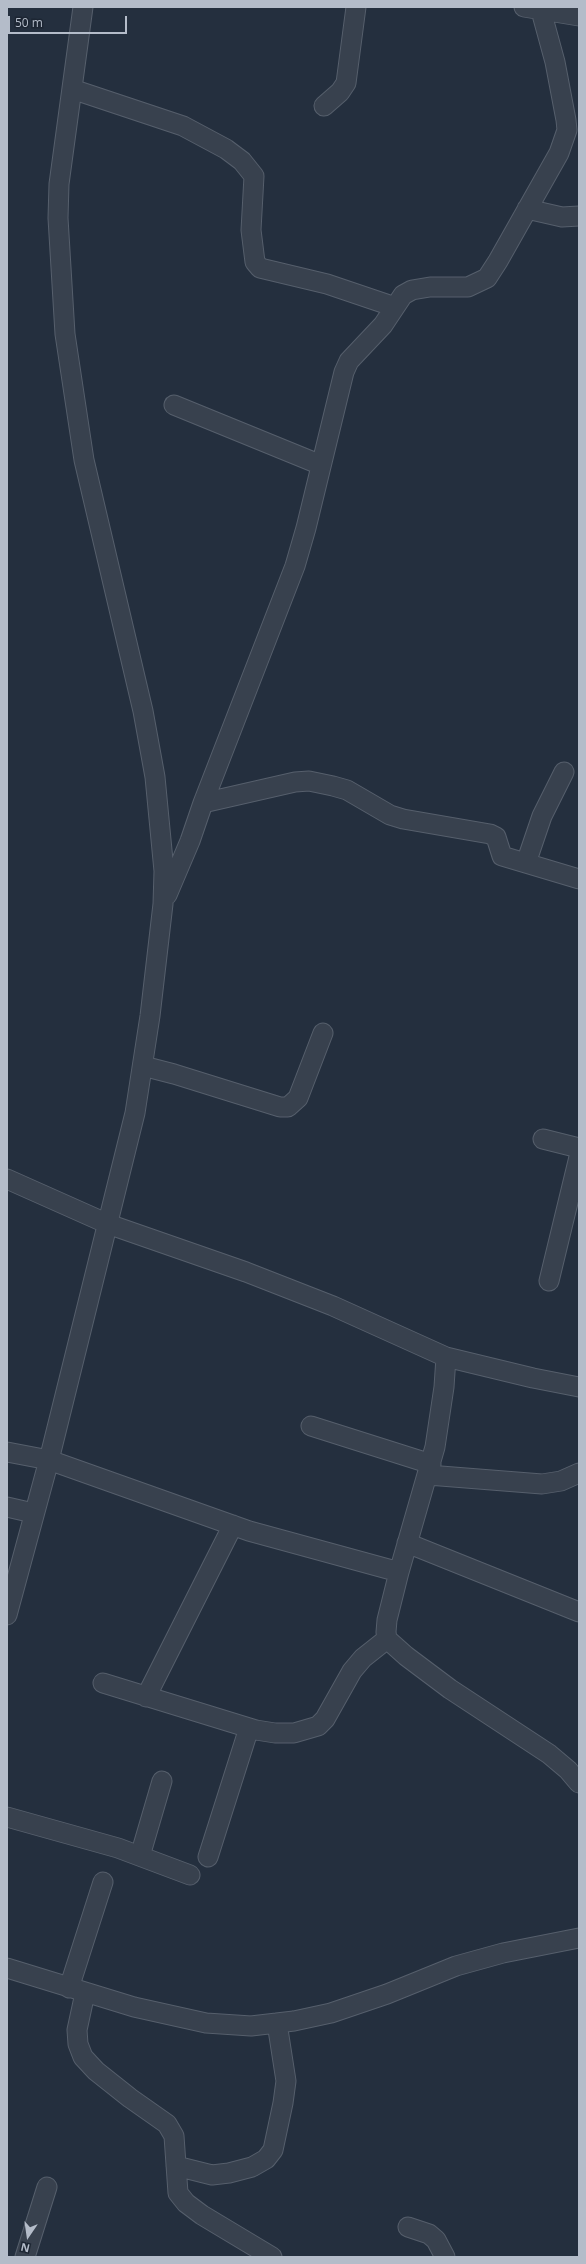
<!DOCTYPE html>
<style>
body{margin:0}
#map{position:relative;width:586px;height:2264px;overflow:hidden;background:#242f3e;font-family:"Open Sans",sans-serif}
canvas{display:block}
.frame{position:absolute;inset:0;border:8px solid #b4bcc9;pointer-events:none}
.north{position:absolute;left:8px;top:2216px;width:40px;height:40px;-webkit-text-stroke:3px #1d2633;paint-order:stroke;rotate:193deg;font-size:11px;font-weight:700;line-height:16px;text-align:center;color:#b4bcc9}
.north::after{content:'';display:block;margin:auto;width:14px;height:18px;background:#b4bcc9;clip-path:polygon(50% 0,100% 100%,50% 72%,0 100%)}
.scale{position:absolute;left:8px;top:16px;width:119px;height:18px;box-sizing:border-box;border:2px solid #b4bcc9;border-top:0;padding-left:5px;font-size:12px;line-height:14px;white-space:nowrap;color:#b4bcc9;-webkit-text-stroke:3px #1d2633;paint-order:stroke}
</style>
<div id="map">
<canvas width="586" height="2264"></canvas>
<div class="frame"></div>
<div class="north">N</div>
<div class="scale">50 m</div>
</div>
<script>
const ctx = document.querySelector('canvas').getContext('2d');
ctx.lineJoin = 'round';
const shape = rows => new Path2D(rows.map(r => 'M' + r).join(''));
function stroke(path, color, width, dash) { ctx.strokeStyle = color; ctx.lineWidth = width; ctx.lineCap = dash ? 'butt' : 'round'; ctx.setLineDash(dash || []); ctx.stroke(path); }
const minor = shape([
 [524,7,579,16],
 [72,89,183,126,226,149,242,161,254,176,251,230,255,262,260,268,327,284,395,307],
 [324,106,340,92,346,83,356,7],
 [527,209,562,217,579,216],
 [174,405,321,465],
 [203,803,295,782,309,781,333,786,347,790,390,815,403,819,490,834,496,837,502,856,579,879],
 [526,863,542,816,564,772],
 [167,895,190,841,203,803,295,566,306,528,344,372,349,361,383,325,403,295,412,290,430,287,468,287,487,278,498,261,559,153,567,130,566,120,555,62,540,7],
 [143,1066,174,1074,280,1107,288,1107,298,1098,323,1033],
 [543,1139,579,1148],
 [7,1179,108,1224,246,1272,333,1306,446,1357,533,1378,579,1387],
 [549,1281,579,1157],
 [446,1357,444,1387,435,1447,399,1572,387,1620,386,1632,387,1639,406,1656,450,1689,549,1754,568,1770,579,1783],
 [311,1426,431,1464],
 [7,1452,49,1460,249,1531,399,1572],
 [428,1475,542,1484,561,1481,579,1473],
 [7,1507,33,1513],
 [407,1543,579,1612],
 [7,1615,49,1460,135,1113,150,1016,163,904,164,871,155,777,143,711,84,460,65,334,58,218,59,184,83,7],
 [103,1683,256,1730,275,1733,294,1733,318,1726,325,1719,352,1671,363,1658,387,1639],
 [146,1697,233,1525],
 [7,1817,118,1848,190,1875],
 [140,1856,162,1781],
 [208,1857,249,1728],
 [7,1968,134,2007,206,2023,251,2026,294,2021,331,2013,387,1994,456,1966,503,1953,579,1938],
 [69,1988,103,1882],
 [85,1993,77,2030,78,2044,83,2057,96,2071,130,2098,167,2124,174,2136,178,2193,186,2203,202,2215,272,2257],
 [176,2166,212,2175,229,2173,252,2167,266,2159,273,2150,283,2103,286,2081,277,2023],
 [408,2227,429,2234,436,2240,445,2257],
 [25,2257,47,2187]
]);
stroke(minor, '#565f6c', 21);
stroke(minor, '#38414e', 19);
</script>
